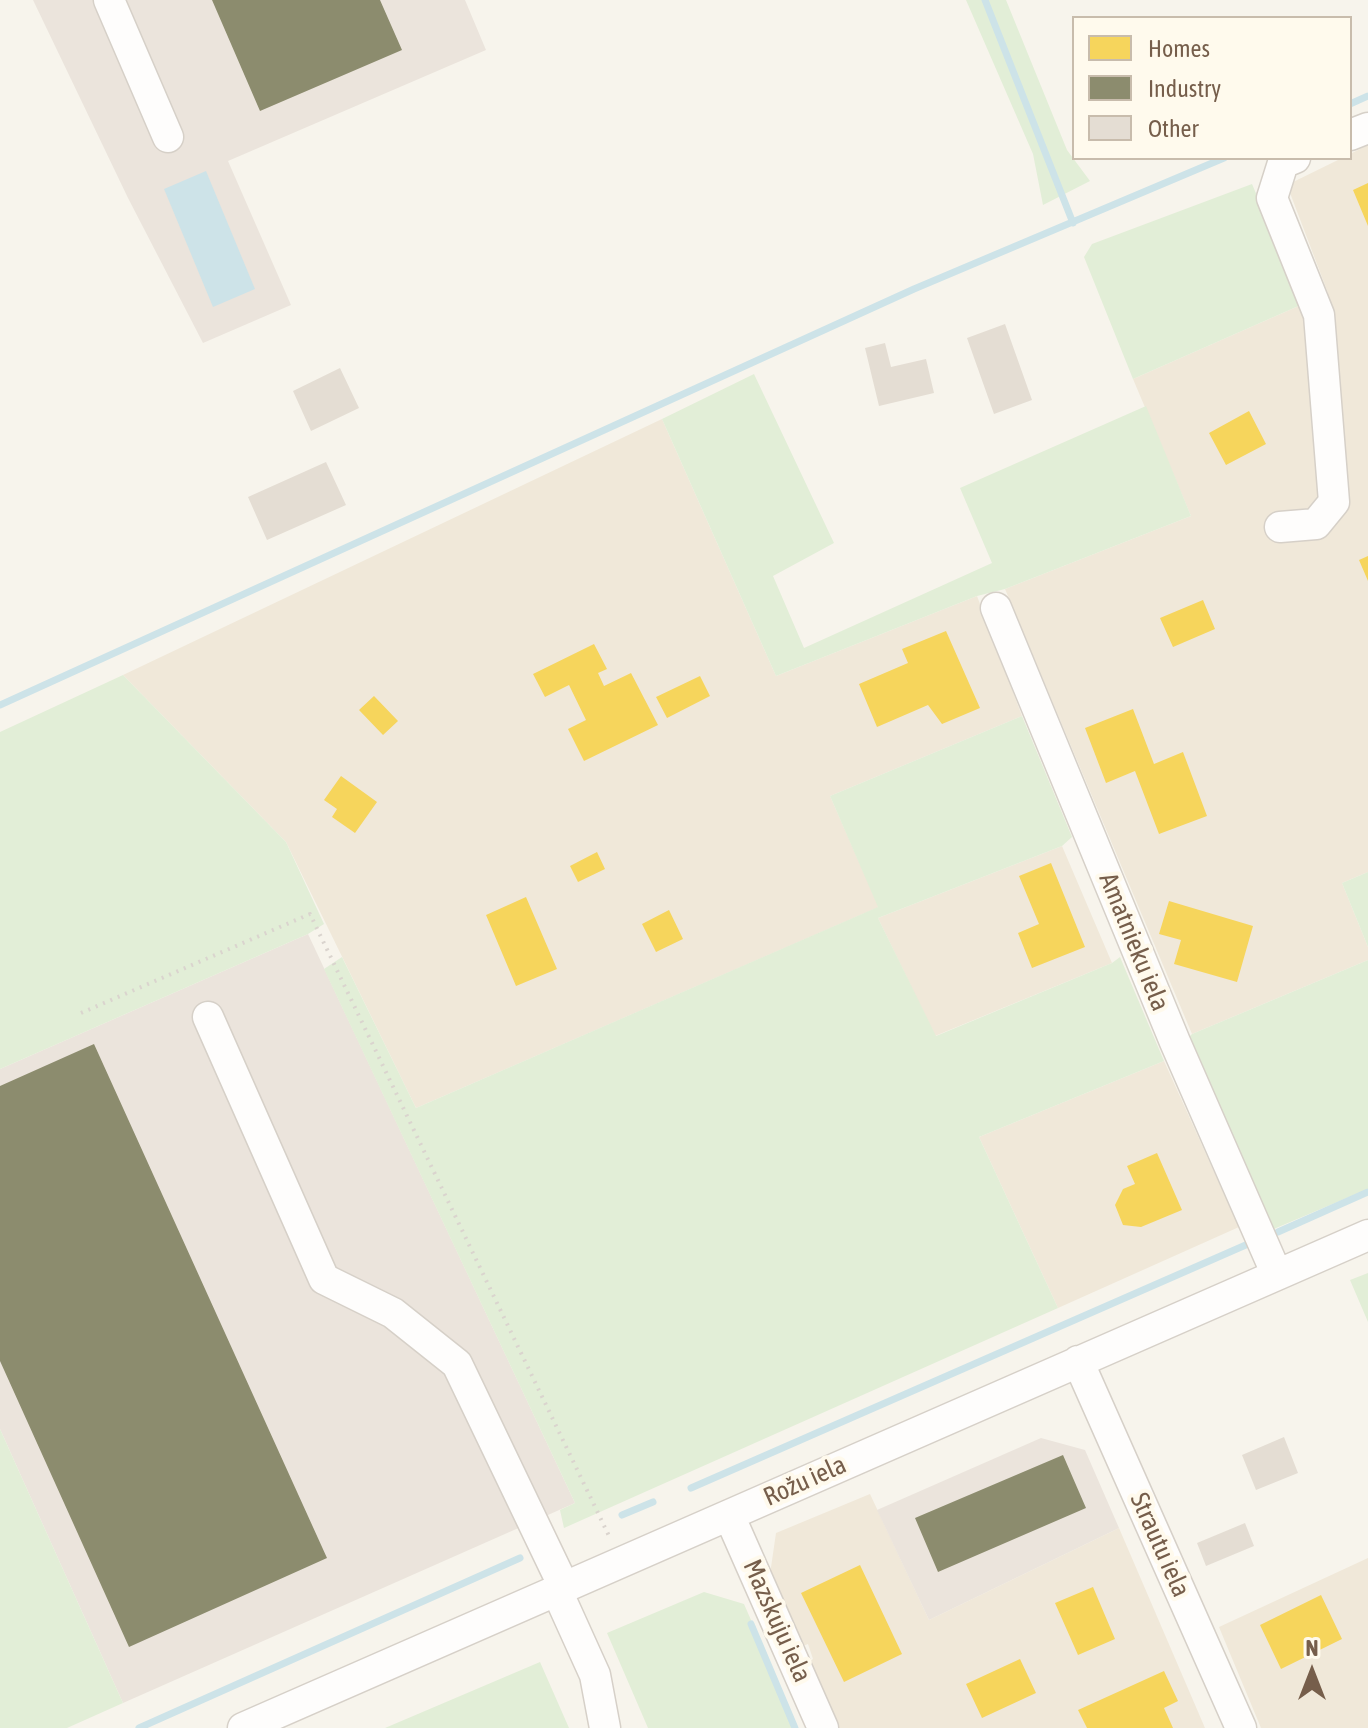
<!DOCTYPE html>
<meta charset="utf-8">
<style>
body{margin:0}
#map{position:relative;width:1368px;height:1728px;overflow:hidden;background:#f7f4ec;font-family:"Asap Condensed",sans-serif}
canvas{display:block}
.legend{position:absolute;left:1072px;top:16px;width:280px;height:144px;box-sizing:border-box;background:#fffaed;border:2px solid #c8bcac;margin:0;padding:10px 14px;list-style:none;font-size:24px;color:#765e4b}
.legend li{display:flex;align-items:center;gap:16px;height:40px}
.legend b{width:40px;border:2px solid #c8bcac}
.north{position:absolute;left:1272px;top:1632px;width:80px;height:80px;-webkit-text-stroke:6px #fffaed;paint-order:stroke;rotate:0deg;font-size:22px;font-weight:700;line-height:32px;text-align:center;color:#765e4b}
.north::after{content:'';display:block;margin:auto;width:28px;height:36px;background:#765e4b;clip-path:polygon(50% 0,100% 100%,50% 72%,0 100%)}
</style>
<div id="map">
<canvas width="1368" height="1728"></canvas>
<ul class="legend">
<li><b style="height:22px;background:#f6d55c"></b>Homes</li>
<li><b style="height:22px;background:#8c8c6e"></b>Industry</li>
<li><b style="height:22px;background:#e4ddd3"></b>Other</li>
</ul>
<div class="north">N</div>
</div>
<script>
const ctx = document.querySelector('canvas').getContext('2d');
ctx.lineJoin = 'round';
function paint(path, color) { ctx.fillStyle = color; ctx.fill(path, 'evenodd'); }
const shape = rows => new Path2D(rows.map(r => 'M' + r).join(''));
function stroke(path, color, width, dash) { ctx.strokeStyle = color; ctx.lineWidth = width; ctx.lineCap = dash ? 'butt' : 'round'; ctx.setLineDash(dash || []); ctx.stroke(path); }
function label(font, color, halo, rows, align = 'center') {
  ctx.font = font + ' "Asap Condensed",sans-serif'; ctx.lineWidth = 8; ctx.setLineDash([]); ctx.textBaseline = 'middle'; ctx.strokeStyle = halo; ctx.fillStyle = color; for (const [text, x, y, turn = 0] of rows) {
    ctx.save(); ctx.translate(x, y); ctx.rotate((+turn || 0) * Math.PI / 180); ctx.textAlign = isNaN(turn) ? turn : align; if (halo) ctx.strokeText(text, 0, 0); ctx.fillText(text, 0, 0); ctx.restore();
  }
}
paint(shape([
 [1368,145,1368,872,1342,883,1368,947,1368,960,1192,1034,1005,589,1191,516,1133,379,1328,293,1287,185,1342,158,1350,158,1350,154],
 [662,419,776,676,977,596,1022,716,830,796,879,907,416,1108,286,842,123,675],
 [1062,846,1112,963,935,1036,878,918],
 [1164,1061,1239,1227,1058,1308,979,1137],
 [870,1494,929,1620,1119,1528,1205,1728,830,1728,803,1665,813,1659,808,1644,797,1648,769,1581,776,1533],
 [1368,1558,1368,1728,1261,1728,1219,1627]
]), '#f0e8d9');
paint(shape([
 [33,0,465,0,486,50,228,161,291,305,203,343,128,198],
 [308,934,575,1503,123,1703,0,1429,0,1069],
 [1041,1438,1085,1450,1119,1528,929,1620,877,1510]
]), '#ebe4dc');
paint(shape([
 [966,0,1006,0,1067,150,1090,181,1043,205,1033,154],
 [1252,184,1303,304,1133,379,1084,257,1092,244],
 [754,374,834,543,773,576,804,648,992,563,960,488,1146,406,1191,516,1005,589,977,596,776,676,662,419],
 [123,675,286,842,324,924,308,934,0,1069,0,732],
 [1022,716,1072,837,1062,846,878,918,936,1036,1112,963,1120,957,1164,1061,979,1137,1058,1308,564,1528,560,1510,575,1503,324,969,342,957,416,1108,878,907,830,796],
 [1368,872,1368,947,1342,883],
 [1368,960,1368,1189,1269,1231,1185,1041,1192,1034],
 [1368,1273,1368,1322,1350,1280],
 [0,1429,123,1703,67,1728,0,1728],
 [704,1592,744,1604,798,1728,648,1728,607,1633],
 [540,1662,569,1728,385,1728]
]), '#e2eed7');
paint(shape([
 [206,171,255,289,213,307,164,189]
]), '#cde3e8');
paint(shape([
 [1368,183,1368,226,1353,190],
 [1249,411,1266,444,1226,465,1209,433],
 [1368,556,1368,581,1359,560],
 [1203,600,1215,629,1173,647,1160,618],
 [946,631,980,708,942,724,928,705,877,727,859,684,908,663,902,649],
 [594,644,607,669,598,673,604,686,631,673,658,725,584,761,568,729,586,720,569,685,545,697,533,674],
 [700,676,710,696,667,718,656,697],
 [374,696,398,721,383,735,359,710],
 [1133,709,1154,764,1183,752,1207,816,1159,834,1135,771,1106,783,1085,728],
 [341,776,377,802,355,833,332,817,337,809,324,800],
 [597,852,605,869,578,882,570,866],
 [1051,863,1085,947,1032,968,1018,933,1039,924,1019,876],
 [526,897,557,969,516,986,486,915],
 [1169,901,1253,926,1237,982,1174,964,1181,940,1159,934],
 [669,910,683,939,656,952,642,924],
 [1157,1153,1182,1210,1141,1227,1123,1225,1115,1205,1123,1189,1135,1184,1127,1166],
 [860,1565,902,1654,844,1682,801,1593],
 [1093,1587,1115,1639,1078,1655,1055,1603],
 [1321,1595,1342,1639,1281,1669,1260,1625],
 [1020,1659,1036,1693,982,1718,966,1684],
 [1164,1671,1178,1701,1164,1708,1173,1728,1087,1728,1078,1710]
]), '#f6d55c');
paint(shape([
 [212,0,380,0,402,50,260,111],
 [94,1044,327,1558,129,1647,0,1361,0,1086],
 [1063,1455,1086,1508,938,1572,915,1518]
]), '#8c8c6e');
stroke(shape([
 [985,0,1073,223],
 [1350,104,1368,96],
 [0,705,914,289,1224,158],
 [1278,1232,1368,1192],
 [691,1488,1248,1244],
 [622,1515,653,1502],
 [751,1624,795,1728],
 [139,1728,520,1558]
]), '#cde3e8', 7);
paint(shape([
 [1005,324,1032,400,994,414,967,338],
 [885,343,891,367,926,359,934,393,879,406,865,348],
 [340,368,359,408,311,431,293,391],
 [326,462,346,505,267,540,248,497],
 [1284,1437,1298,1473,1256,1490,1242,1455],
 [1245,1523,1254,1546,1206,1566,1197,1543]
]), '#e4ddd3');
const minor = shape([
 [109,0,168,137],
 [1350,135,1368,128],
 [1280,527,1316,524,1334,502,1319,315,1272,198,1283,163,1295,158],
 [996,608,1175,1042,1277,1275],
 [208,1017,324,1279,393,1313,457,1364,564,1587],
 [1078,1361,1241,1728],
 [729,1515,823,1728],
 [557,1591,595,1675,605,1728],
 [243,1728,1368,1235]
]);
stroke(minor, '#d6d0c8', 33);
stroke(shape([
 [81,1013,310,914,610,1538]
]), '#dad4ce', 4, [2, 6]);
stroke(minor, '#fefdfc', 30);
label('26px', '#765e4b', '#fffaed', [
 ["Amatnieku iela",1134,942,68],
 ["Rožu iela",805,1481,-24],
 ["Strautu iela",1160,1545,66],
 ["Mazskuju iela",777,1621,66]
]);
</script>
